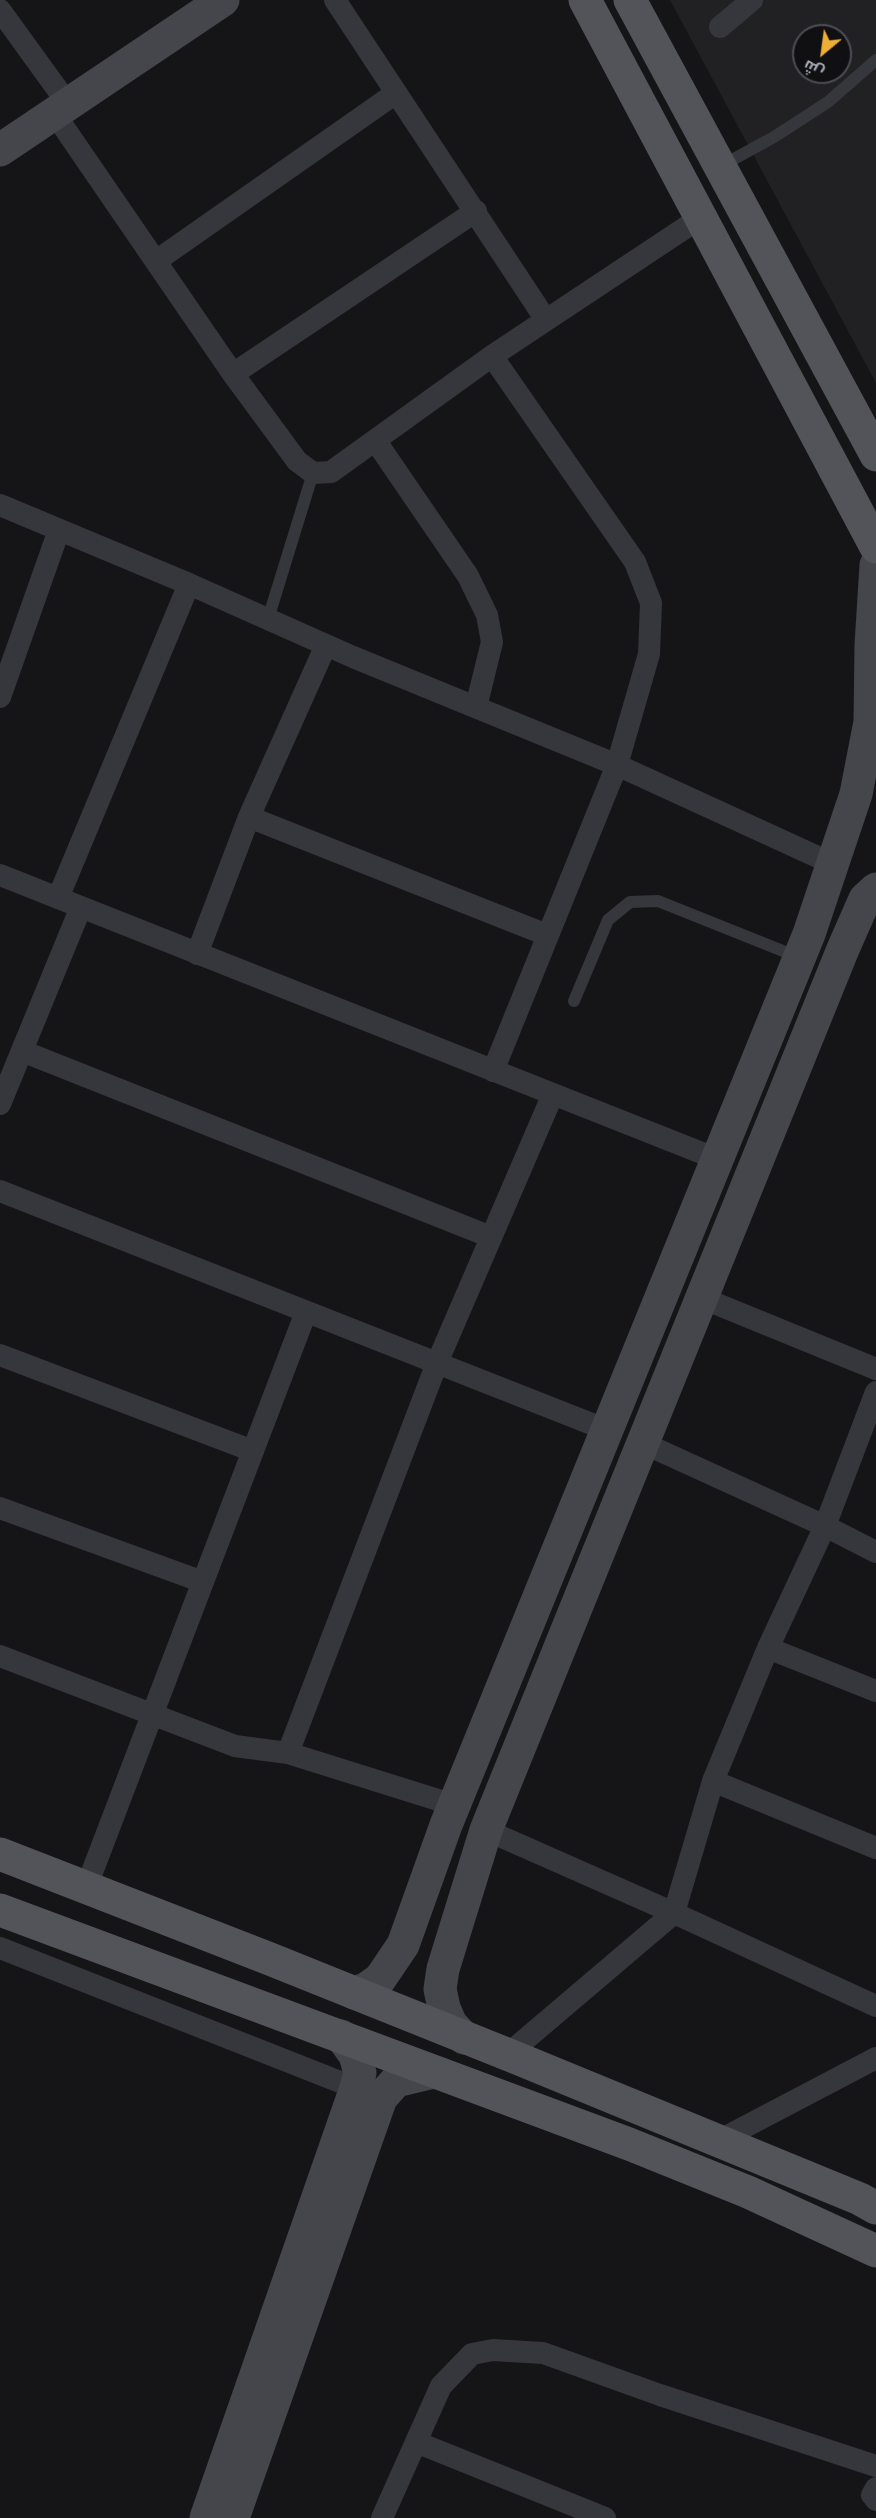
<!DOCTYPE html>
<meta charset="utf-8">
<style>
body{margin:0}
#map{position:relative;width:876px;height:2518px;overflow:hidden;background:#151517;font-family:Overpass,Cairo,sans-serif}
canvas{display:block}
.north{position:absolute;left:792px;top:24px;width:60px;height:60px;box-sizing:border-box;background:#101012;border:2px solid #4c4e54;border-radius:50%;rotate:209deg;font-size:16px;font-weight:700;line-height:24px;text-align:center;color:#a7acb7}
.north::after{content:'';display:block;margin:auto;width:21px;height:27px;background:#eeae36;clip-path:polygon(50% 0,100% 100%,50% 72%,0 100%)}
</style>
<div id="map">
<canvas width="876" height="2518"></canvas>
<div class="north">ش</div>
</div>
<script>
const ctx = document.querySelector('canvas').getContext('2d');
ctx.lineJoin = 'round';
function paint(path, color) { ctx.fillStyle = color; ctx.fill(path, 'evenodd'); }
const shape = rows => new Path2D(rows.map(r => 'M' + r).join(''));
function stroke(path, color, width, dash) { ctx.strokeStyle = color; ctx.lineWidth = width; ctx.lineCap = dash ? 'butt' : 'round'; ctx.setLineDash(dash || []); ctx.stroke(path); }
paint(shape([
 [670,0,876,0,876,383],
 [804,36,840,36,840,72,804,72]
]), '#212124');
stroke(shape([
 [721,166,774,137,828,102,876,60],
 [268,619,313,473],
 [574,1001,608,920,630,902,658,901,798,957]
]), '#36373c', 12);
stroke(shape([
 [335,0,546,320],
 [0,10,68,104],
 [720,27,752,0],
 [54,113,233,374,297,461,313,473,331,472,492,356,700,218],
 [156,261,396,93],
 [492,356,635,562,651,603,649,654,617,765,493,1071],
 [233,374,476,211],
 [375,440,468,576,487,615,492,642,476,707],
 [0,505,189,584,353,657,617,765,833,864],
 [0,697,59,530],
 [249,817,547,935],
 [0,875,717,1159],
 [58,898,189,584],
 [197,954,249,817,326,645],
 [22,1051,491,1237],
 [0,1104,81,907],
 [0,1191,607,1430],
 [702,1298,876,1369],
 [0,1355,253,1451],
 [643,1443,825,1526,876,1552],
 [0,1508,203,1582],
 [768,1648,876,1691],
 [0,1656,235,1746,288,1753,454,1805],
 [288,1753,437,1363,553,1094],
 [713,1781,876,1848],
 [486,1830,674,1913,876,2006],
 [86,1888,306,1312],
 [0,1948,368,2093],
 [507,2055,674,1913,713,1781,768,1648,825,1526,876,1392],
 [718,2141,876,2058],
 [416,2442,605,2518],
 [876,2488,872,2495,876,2500],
 [382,2518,441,2386,472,2354,493,2350,543,2353,660,2395,876,2466]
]), '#36373c', 22);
stroke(shape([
 [0,150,223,0],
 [354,1993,366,1989,380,1979,403,1945,446,1825,809,934,856,794,870,722,871,645,876,565],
 [464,2038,451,2024,444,2008,440,1989,443,1969,486,1830,843,949,865,899,876,889],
 [206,2518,356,2088,360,2073,355,2055,341,2036],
 [233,2518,381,2098,396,2081,434,2072]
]), '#44464b', 33);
stroke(shape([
 [585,0,876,547],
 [630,0,876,455],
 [0,1854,270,1959,519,2059,860,2199,876,2208],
 [0,1910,629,2144,748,2192,876,2251]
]), '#52545a', 33);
</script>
